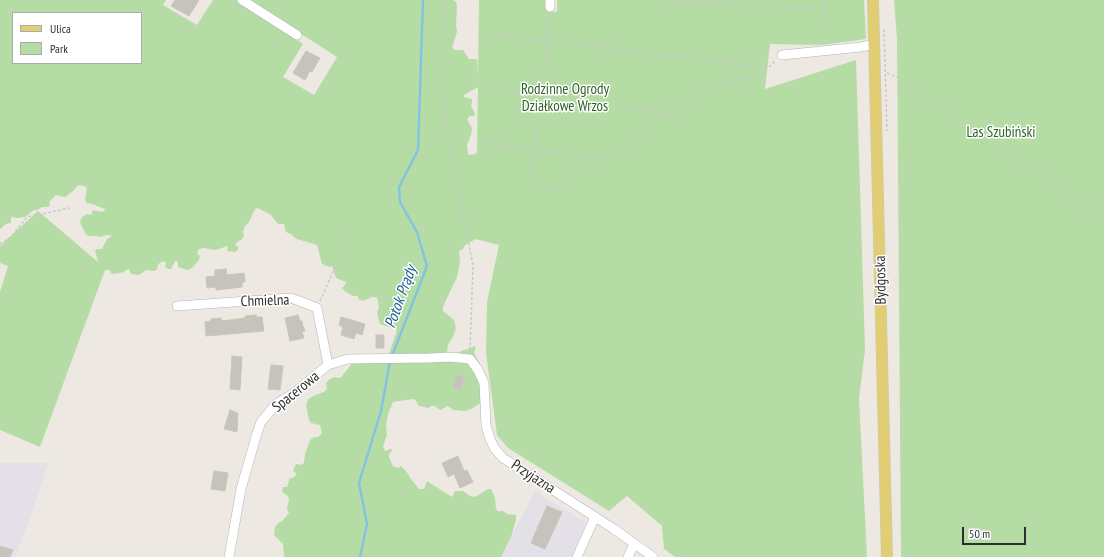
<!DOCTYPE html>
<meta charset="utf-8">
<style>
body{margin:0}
#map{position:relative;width:1104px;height:557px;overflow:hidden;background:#ede9e2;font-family:"PT Sans Narrow",sans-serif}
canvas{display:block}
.legend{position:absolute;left:12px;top:12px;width:130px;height:52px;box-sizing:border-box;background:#fff;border:1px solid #ababab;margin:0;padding:5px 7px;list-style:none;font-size:12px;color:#2e2e2e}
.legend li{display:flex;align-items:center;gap:8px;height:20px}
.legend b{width:20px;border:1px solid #ababab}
.scale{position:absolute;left:962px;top:527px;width:64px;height:18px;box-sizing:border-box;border:2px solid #2e2e2e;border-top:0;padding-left:5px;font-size:12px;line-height:14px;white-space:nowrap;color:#2e2e2e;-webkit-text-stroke:3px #fff;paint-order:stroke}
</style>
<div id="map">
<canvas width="1104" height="557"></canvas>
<ul class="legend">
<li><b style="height:5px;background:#e0cd74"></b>Ulica</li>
<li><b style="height:11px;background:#b6dca6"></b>Park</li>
</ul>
<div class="scale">50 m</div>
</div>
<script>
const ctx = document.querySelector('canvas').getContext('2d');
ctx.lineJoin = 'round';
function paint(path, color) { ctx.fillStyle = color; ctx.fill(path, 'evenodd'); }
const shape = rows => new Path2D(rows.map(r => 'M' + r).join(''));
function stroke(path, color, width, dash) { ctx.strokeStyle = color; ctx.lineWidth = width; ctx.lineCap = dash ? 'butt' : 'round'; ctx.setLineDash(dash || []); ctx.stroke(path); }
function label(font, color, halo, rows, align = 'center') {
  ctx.font = font + ' "PT Sans Narrow",sans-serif'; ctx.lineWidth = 3; ctx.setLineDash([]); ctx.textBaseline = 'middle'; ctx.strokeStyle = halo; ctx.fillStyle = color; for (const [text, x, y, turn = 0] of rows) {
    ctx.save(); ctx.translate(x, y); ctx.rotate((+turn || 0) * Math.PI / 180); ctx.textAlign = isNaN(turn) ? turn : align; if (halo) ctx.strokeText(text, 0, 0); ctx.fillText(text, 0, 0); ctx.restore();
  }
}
paint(shape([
 [0,463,49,463,16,557,0,557],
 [535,491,586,523,571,557,501,557]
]), '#e3e1e7');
paint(shape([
 [0,0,166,0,163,5,197,25,213,0,238,0,291,35,303,44,283,77,314,95,337,57,248,0,453,0,456,2,457,7,456,25,457,32,452,48,456,50,463,50,469,59,477,59,478,74,479,0,548,0,548,11,557,12,557,0,864,0,866,39,822,45,770,44,765,89,856,60,865,350,859,399,867,557,675,557,664,549,662,526,627,496,609,511,508,448,497,435,486,353,487,302,499,245,476,239,465,245,463,249,459,251,460,261,457,277,446,300,443,307,443,311,454,320,456,328,453,337,448,345,447,351,455,354,459,352,476,346,474,353,476,357,487,377,489,405,479,404,471,409,465,411,453,410,448,406,440,410,435,406,430,406,429,408,419,406,416,401,413,399,393,402,388,414,386,425,387,435,383,446,385,451,390,449,393,450,389,454,389,457,393,466,398,468,401,466,406,471,411,479,419,489,424,489,427,481,452,497,455,491,463,491,470,496,475,497,488,489,491,489,495,498,496,509,498,511,503,511,507,514,516,515,516,520,511,537,501,557,284,557,283,544,274,535,275,527,278,523,281,522,289,513,287,508,289,500,288,496,282,492,283,487,287,487,290,478,293,478,297,474,293,471,296,464,300,465,304,463,305,454,310,440,314,437,318,437,322,433,320,425,311,423,309,420,306,405,308,399,313,396,324,392,327,389,326,383,329,380,334,377,340,378,342,376,353,362,388,357,397,330,380,324,377,313,379,307,377,297,372,297,363,301,358,299,358,296,353,296,346,292,342,288,345,285,346,282,336,278,332,266,329,267,322,264,317,245,297,239,292,236,293,235,286,232,284,224,278,224,271,215,258,208,255,209,249,222,245,226,243,232,244,236,242,239,235,244,238,247,238,250,235,252,227,251,228,246,215,250,203,248,199,249,197,252,197,254,200,256,199,260,191,269,187,270,178,267,178,262,175,261,171,269,168,269,165,266,166,263,164,261,158,264,157,270,153,271,146,270,139,275,131,274,129,269,126,270,124,272,114,274,111,273,110,270,105,270,40,447,0,430,0,292,8,266,0,263,0,246,38,211,98,262,95,251,97,249,102,249,107,239,112,236,107,235,100,237,97,236,91,236,86,235,80,222,82,217,87,214,91,215,93,210,102,212,105,210,105,209,92,204,87,203,85,200,87,188,84,186,78,185,73,191,65,197,56,195,49,202,50,205,48,207,42,207,37,210,34,210,25,217,17,218,11,217,11,223,6,224,0,229],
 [13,13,141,13,141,63,13,63],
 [478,87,477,153,471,155,468,154,467,145,471,135,472,128,467,119,470,116,474,116,475,113,471,106,472,103,472,99,464,97,464,95],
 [894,0,1104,0,1104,557,901,557,897,39]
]), '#b6dca6');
stroke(shape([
 [392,356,427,266,417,232,400,202,399,187,418,150,423,0],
 [360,557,367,524,359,483,381,411,390,361]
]), '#84c3e0', 2.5);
const building = shape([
 [175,0,199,0,189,16,171,6,175,0],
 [306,51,320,58,312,72,310,71,305,80,293,73,306,51],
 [226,269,227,275,244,273,245,282,242,282,242,287,216,290,216,287,207,288,206,277,215,276,215,270,226,269],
 [256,315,256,317,262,317,264,331,206,336,205,322,211,321,211,319,221,318,222,321,245,318,245,316,256,315],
 [298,315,300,321,302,321,303,326,305,331,302,332,304,338,290,341,285,318,298,315],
 [341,317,365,324,362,335,356,333,354,339,341,335,343,327,339,325,341,317],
 [376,335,384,335,384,348,376,348,376,335],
 [232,356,242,357,240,390,230,389,232,356],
 [271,365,283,366,280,390,268,389,271,365],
 [457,376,464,377,460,390,453,388,457,376],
 [230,410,238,413,237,432,224,429,230,410],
 [458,456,464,471,467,470,473,482,460,488,454,474,448,477,442,463,458,456],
 [214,471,228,473,225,491,211,489,214,471],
 [547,506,562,512,545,549,531,543,547,506],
 [0,546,13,550,10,557,0,557,0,546]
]);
paint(building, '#c6c3bd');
stroke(building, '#c8c5bc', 1);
const minor = shape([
 [242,0,297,35],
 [550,7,550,0],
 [782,55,861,47,875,44],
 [177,306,291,298,302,302,317,308,328,365],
 [229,557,241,489,257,433,261,422,276,404,294,393,328,365,348,359,429,358,450,357,470,359,478,370,484,383,486,425,490,439,495,449,503,458,614,529,653,557],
 [577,557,595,517],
 [628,557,634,544]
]);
const major = shape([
 [873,0,887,557]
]);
stroke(minor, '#b2b3bc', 10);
stroke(major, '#c9c9c9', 12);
stroke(shape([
 [447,0,442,40,442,79,447,131,473,265,470,351],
 [663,0,823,9],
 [549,15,542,96,531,177,535,184,545,190,552,189,601,160,670,113,707,91,768,68,776,60],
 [884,29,887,131],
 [491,33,767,68],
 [822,42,823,0],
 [887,73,897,77,1104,219],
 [486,87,542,96,670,113],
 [484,142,600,160],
 [0,244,11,237,27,217,70,208],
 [320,301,340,256,341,233]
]), '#c9c9c9', 1.5, [3, 2]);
stroke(minor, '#fff', 9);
stroke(major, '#e0cd74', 11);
label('15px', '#2f6325', '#fff', [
 ["Rodzinne Ogrody",565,90],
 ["Działkowe Wrzos",565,107],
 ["Las Szubiński",1001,133]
]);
label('15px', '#2e2e2e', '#fff', [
 ["Bydgoska",881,280,-91],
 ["Chmielna",265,301,-2],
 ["Spacerowa",296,392,-39],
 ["Przyjazna",533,477,33]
]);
label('italic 16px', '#206390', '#fff', [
 ["Potok Prądy",401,297,-70]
]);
</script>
